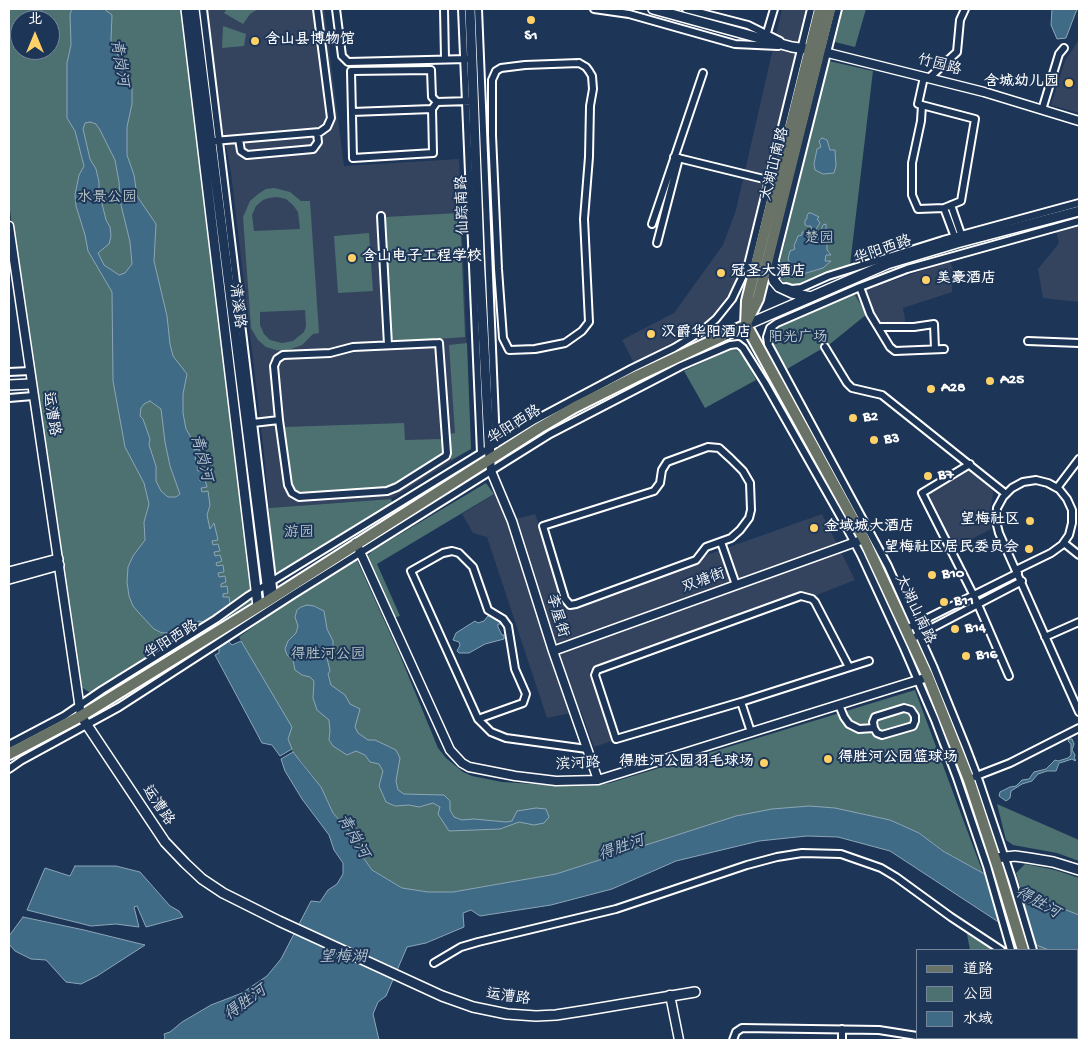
<!DOCTYPE html>
<meta charset="utf-8">
<style>
body{margin:0}
#map{position:relative;width:1088px;height:1049px;overflow:hidden;background:#1d3557;font-family:"Gochi Hand","LXGW WenKai TC",sans-serif}
canvas{display:block}
.frame{position:absolute;inset:0;border:10px solid #fff;pointer-events:none}
.legend{position:absolute;left:916px;top:949px;width:162px;height:90px;box-sizing:border-box;background:#1d3557;border:1px solid #77869a;margin:0;padding:6px 9px;list-style:none;font-size:15px;color:#fff}
.legend li{display:flex;align-items:center;gap:10px;height:25px}
.legend b{width:25px;border:1px solid #77869a}
.north{position:absolute;left:10px;top:10px;width:50px;height:50px;box-sizing:border-box;background:#1d3557;border:1px solid #77869a;border-radius:50%;rotate:0deg;font-size:14px;font-weight:700;line-height:20px;text-align:center;color:#fff}
.north::after{content:'';display:block;margin:auto;width:18px;height:22px;background:#ffd166;clip-path:polygon(50% 0,100% 100%,50% 72%,0 100%)}
</style>
<div id="map">
<canvas width="1088" height="1049"></canvas>
<div class="frame"></div>
<ul class="legend">
<li><b style="height:6px;background:#697266"></b>道路</li>
<li><b style="height:14px;background:#4d7071"></b>公园</li>
<li><b style="height:14px;background:#406b86"></b>水域</li>
</ul>
<div class="north">北</div>
</div>
<script>
const ctx = document.querySelector('canvas').getContext('2d');
ctx.lineJoin = 'round';
function paint(path, color) { ctx.fillStyle = color; ctx.fill(path, 'evenodd'); }
const shape = rows => new Path2D(rows.map(r => 'M' + r).join(''));
function stroke(path, color, width, dash) { ctx.strokeStyle = color; ctx.lineWidth = width; ctx.lineCap = dash ? 'butt' : 'round'; ctx.setLineDash(dash || []); ctx.stroke(path); }
function label(font, color, halo, rows, align = 'center') {
  ctx.font = font + ' "Gochi Hand","LXGW WenKai TC",sans-serif'; ctx.lineWidth = 4; ctx.setLineDash([]); ctx.textBaseline = 'middle'; ctx.strokeStyle = halo; ctx.fillStyle = color; for (const [text, x, y, turn = 0] of rows) {
    ctx.save(); ctx.translate(x, y); ctx.rotate((+turn || 0) * Math.PI / 180); ctx.textAlign = isNaN(turn) ? turn : align; if (halo) ctx.strokeText(text, 0, 0); ctx.fillText(text, 0, 0); ctx.restore();
  }
}
paint(shape([
 [207,9,324,9,344,166,459,159,471,449,391,499,269,508,264,453,231,173,220,114],
 [782,9,808,9,749,250,735,288,713,317,687,334,634,363,622,340,674,313,723,245,736,210],
 [1079,39,1079,113,1051,105,1065,61],
 [1079,226,1079,302,1043,298,1038,269,1059,243,1056,231],
 [950,261,953,269,952,292,903,308,906,325,874,326,854,294],
 [968,468,993,491,993,495,989,514,991,529,953,549,926,494,954,477,963,469],
 [496,493,507,521,535,514,567,599,575,602,822,514,855,580,814,596,805,592,589,671,612,741,594,747,581,711,547,718,487,537,473,533,462,514]
]), '#34445f');
paint(shape([
 [9,9,182,9,253,592,252,602,174,649,105,695,91,693,81,687,12,225,9,203],
 [20,20,50,20,50,50,20,50],
 [227,9,258,9,250,14,243,24,224,13],
 [843,9,866,9,855,47,835,42],
 [223,26,246,34,244,46,222,48],
 [829,61,873,71,850,265,801,286,793,287,787,285,781,280,778,276,778,270],
 [274,188,290,192,301,201,310,201,319,333,313,334,302,345,285,351,276,350,266,347,258,340,251,328,243,217,250,201,258,194,266,189],
 [269,198,277,197,286,199,293,205,298,212,300,229,254,231,252,215,256,206,263,200],
 [305,310,306,326,304,332,293,341,282,343,270,340,264,334,260,325,260,312],
 [460,213,465,337,396,342,390,337,385,217],
 [369,233,373,291,338,293,334,236],
 [854,294,867,314,830,344,787,369,769,341,771,331,778,325],
 [467,343,471,449,451,460,449,434,455,433,449,345],
 [731,349,742,352,756,380,705,408,684,371],
 [404,423,405,440,443,439,443,453,442,456,388,489,300,496,296,494,290,485,284,427],
 [486,483,494,494,377,564,400,616,393,618,366,558,372,551],
 [391,499,393,504,282,573,277,572,273,567,269,508],
 [350,557,357,560,399,653,438,748,446,758,463,772,472,776,502,782,565,786,599,785,610,783,915,690,983,873,943,851,919,833,890,820,638,847,556,874,453,892,428,892,402,888,372,870,353,843,350,832,333,813,321,787,301,761,295,756,288,743,289,733,239,637],
 [997,804,1079,840,1079,861,1057,853,1013,845,1006,840],
 [1025,864,1055,870,1079,878,1079,990,1077,989,1077,950,1039,950,1016,873],
 [966,929,995,950,970,950]
]), '#4d7071');
const water = shape([
 [72,9,104,9,112,15,111,40,132,86,132,104,127,127,127,155,134,175,137,196,156,224,154,261,167,316,170,344,173,356,187,374,183,394,183,413,186,429,196,446,193,446,194,450,199,449,200,456,195,457,196,461,201,460,203,466,197,467,198,471,203,470,205,477,199,478,200,481,205,480,207,487,201,488,202,492,208,491,210,505,207,515,210,529,214,523,218,540,212,541,213,545,218,544,220,551,214,552,215,556,220,555,222,561,216,563,217,566,223,565,224,572,218,573,219,577,225,576,226,582,221,584,221,587,227,586,228,593,223,594,223,597,229,597,230,603,227,607,213,615,213,618,230,643,232,645,241,641,292,727,288,739,292,749,280,756,272,745,262,743,215,655,219,653,219,649,205,623,199,621,181,632,162,633,154,629,139,613,133,606,129,596,127,582,128,567,133,556,145,540,144,522,149,504,144,483,125,447,113,381,112,292,88,251,85,235,76,206,75,195,79,175,84,166,75,131,67,118,67,63,71,45,70,14,72,9],
 [90,122,96,124,100,130,115,160,119,182,121,205,130,242,132,264,125,273,119,275,104,265,98,253,109,244,111,236,110,227,106,220,99,191,99,182,96,169,90,159,83,129,85,123,90,122],
 [150,401,161,409,165,442,170,466,180,494,176,497,168,497,161,491,156,481,156,466,149,445,150,439,143,419,140,416,141,408,144,404,150,401],
 [1052,9,1077,9,1066,38,1057,39,1051,25,1052,9],
 [822,138,827,140,830,150,835,150,836,166,834,173,823,174,815,170,814,164,817,149,821,147,819,141,822,138],
 [809,213,811,213,819,217,817,219,820,223,816,229,818,231,821,230,823,225,826,224,826,236,829,236,832,240,829,239,827,241,827,250,831,255,826,255,825,261,831,261,823,268,803,274,799,273,794,272,788,259,790,251,795,249,794,246,798,236,802,235,802,232,806,232,808,238,812,234,811,226,807,226,805,225,805,220,807,219,807,215,809,213],
 [307,605,314,606,324,611,327,629,333,641,333,648,327,654,327,658,330,671,328,674,331,685,345,695,350,704,360,709,355,727,358,733,368,740,375,740,396,750,400,758,396,781,398,790,404,794,444,795,450,801,450,810,454,817,462,820,474,819,506,822,512,821,517,811,536,808,546,809,549,817,544,823,534,825,519,822,500,829,449,831,438,814,440,807,433,803,419,807,409,805,395,806,386,802,379,786,383,771,379,764,370,762,365,755,356,751,347,755,333,746,329,740,330,731,329,720,317,710,313,698,314,681,310,677,302,675,295,670,293,660,287,655,285,649,288,641,296,633,298,626,295,617,297,610,301,607,307,605],
 [488,616,497,619,501,622,501,624,498,624,498,627,502,635,504,635,504,639,485,644,469,653,459,653,457,651,460,645,459,642,453,640,456,633,475,621,478,623,484,621,488,616],
 [1069,739,1072,739,1074,744,1072,750,1075,755,1074,759,1076,760,1075,761,1072,759,1063,762,1059,763,1056,771,1047,771,1038,774,1032,781,1022,784,1011,791,1010,798,1006,801,999,796,1000,792,1010,787,1016,786,1022,780,1029,779,1034,772,1046,769,1055,760,1058,761,1068,758,1071,755,1071,744,1068,741,1069,739],
 [293,752,321,787,333,813,350,832,353,843,372,870,402,888,428,892,453,892,556,874,736,816,772,809,809,806,835,808,890,820,919,833,943,851,979,871,1030,896,1079,915,1079,963,1077,962,1077,950,1049,950,1029,942,890,851,838,837,807,836,759,841,676,861,612,889,551,905,480,916,471,910,463,913,464,927,426,943,407,947,386,996,378,1002,373,1014,379,1040,163,1040,165,1038,164,1034,170,1032,182,1022,211,1005,242,993,267,976,281,959,311,901,320,902,328,890,337,884,343,874,343,863,334,850,329,835,302,799,285,771,281,759,293,752],
 [75,866,116,866,140,872,170,906,179,911,183,917,146,927,137,906,134,907,139,927,116,924,91,926,27,910,45,868,70,876,75,866],
 [23,917,84,930,145,945,97,976,81,984,66,982,46,960,31,959,15,951,9,944,9,936,23,917]
]);
paint(water, '#406b86');
stroke(water, '#8ca6b6', 1);
const minor = shape([
 [203,9,274,596],
 [336,9,342,56,348,62,467,59],
 [444,9,445,59],
 [462,9,481,453],
 [478,9,496,444],
 [594,9,629,14,735,44,778,46],
 [686,9,748,25,780,41],
 [766,36,774,9],
 [579,63,586,67,589,71,592,76,593,89,590,106,589,157,584,219,589,322,582,331,565,343,535,349,509,350,503,338,498,269,492,135,492,80,496,71,501,68,525,65,579,63],
 [929,78,957,52,960,20,965,9],
 [922,105,921,121,912,163,912,195,918,209,944,208,961,201,975,119,918,104,924,77],
 [432,109,433,153,353,158,351,71,431,70,432,97,437,102],
 [1042,110,1059,54,1064,48],
 [352,112,432,109,437,102,470,101],
 [239,139,241,151,247,155,313,149,318,142,317,133],
 [214,141,320,132,327,127,331,118,317,9],
 [674,157,772,181],
 [951,205,962,237],
 [944,208,956,240],
 [381,216,388,345],
 [652,224,703,73],
 [657,243,679,158],
 [776,276,775,260,838,9],
 [786,287,792,289,801,288,828,276,943,240,1079,203],
 [860,287,870,314,890,347,895,351,944,349],
 [878,327,914,327,934,324,935,349],
 [1028,341,1079,343],
 [439,343,447,453,446,456,397,487,387,491,299,497,292,493,288,485,279,420,274,366,277,359,283,355,330,353,353,347,439,343],
 [825,347,847,383,852,388,882,395,1006,494],
 [9,372,30,371],
 [9,398,33,396],
 [253,423,279,420],
 [708,447,719,448,731,459,743,471,750,483,751,510,749,518,740,530,731,538,706,547,696,560,576,604,570,605,565,599,543,526,654,491,660,483,662,470,667,462,708,447],
 [970,464,922,493,976,600,1009,676],
 [1057,488,1079,459],
 [721,542,736,585],
 [1064,543,1079,555],
 [1016,570,1051,553,1062,545,1069,535,1072,523,1072,510,1067,499,1059,489,1048,483,1036,480,1023,482,1012,488,1003,497,997,508,996,521,999,533,1079,712],
 [906,629,1018,573],
 [1045,637,1079,622],
 [911,639,1022,581],
 [849,667,815,602,812,599,801,596,597,670,595,675,616,739,741,702,869,661],
 [741,702,751,732],
 [839,705,844,717,849,724,859,729,874,728,877,733,882,735,913,726,915,721,915,716,911,710,904,708,875,717,873,722,874,728],
 [478,719,523,703,526,694,515,669,508,626,503,619,488,610,473,567,459,553,452,551,443,553,411,571,478,719,491,732,506,738,587,749],
 [9,745,64,716,102,690,216,619,248,596,535,420,633,368,674,348,702,331,716,319,732,299,748,265,811,9],
 [9,769,22,760,119,707,294,594,550,434,681,366,730,345,738,344,743,348,765,383,842,519,861,555,904,648,935,720,957,778,987,866,1011,950],
 [974,777,1010,763,1079,728],
 [1033,950,1012,879,979,781,966,747,933,666,888,566,768,344,767,337,770,328,777,323,860,287,907,269,1079,221],
 [434,963,461,947,478,942,616,909,747,865,777,857,802,853,841,854,881,868,896,877,951,917,1001,950],
 [1077,985,1079,986],
 [929,1038,935,1040],
 [1036,1038,1037,1040],
 [1054,1038,1055,1040],
 [733,1040,736,1032,742,1028,879,1030,917,1036],
 [842,1040,842,1029]
]);
const tertiary = shape([
 [820,51,984,92,1079,121],
 [9,226,81,716],
 [490,459,491,471,512,521,553,651,598,780],
 [356,543,450,750,462,763,469,767,515,776,556,781,598,780,928,677],
 [553,651,864,539],
 [670,995,679,1040]
]);
const secondary = shape([
 [186,9,258,606],
 [194,9,269,600],
 [470,9,479,255,490,459],
 [653,9,792,47,815,50],
 [767,260,774,281,779,287,792,293,811,297],
 [746,325,887,264,957,243,1079,211],
 [9,385,31,384],
 [9,572,58,559],
 [9,579,59,565],
 [81,716,165,842,185,863,202,879,223,893,279,921,442,996,473,1007,507,1014,536,1016,556,1015,588,1010,695,992],
 [995,858,1015,856,1029,858,1053,862,1079,870]
]);
const primary = shape([
 [820,9,747,301,746,325,864,539,928,677,969,780,998,868,1023,950],
 [747,321,758,299,830,9],
 [9,754,81,716,269,600,539,428,575,407,637,376,746,325],
 [1044,1038,1045,1040]
]);
stroke(minor, '#fff', 10);
stroke(tertiary, '#fff', 11);
stroke(secondary, '#fff', 12);
stroke(primary, '#fff', 14);
stroke(minor, '#1d3557', 6);
stroke(tertiary, '#1d3557', 8);
stroke(secondary, '#1d3557', 9);
stroke(primary, '#697266', 10);
for (const [x, y, r, color] of [
 [531,20,5,"#ffd166"],
 [255,41,5,"#ffd166"],
 [1069,83,5,"#ffd166"],
 [352,258,5,"#ffd166"],
 [721,273,5,"#ffd166"],
 [926,280,5,"#ffd166"],
 [651,334,5,"#ffd166"],
 [990,381,5,"#ffd166"],
 [931,389,5,"#ffd166"],
 [853,418,5,"#ffd166"],
 [874,440,5,"#ffd166"],
 [928,476,5,"#ffd166"],
 [1030,521,5,"#ffd166"],
 [814,528,5,"#ffd166"],
 [1029,549,5,"#ffd166"],
 [932,575,5,"#ffd166"],
 [944,602,5,"#ffd166"],
 [955,629,5,"#ffd166"],
 [966,656,5,"#ffd166"],
 [828,759,5,"#ffd166"],
 [764,763,5,"#ffd166"]
]) { const dot = new Path2D(); dot.arc(x, y, r, 0, 2 * Math.PI); ctx.fillStyle = color; ctx.fill(dot); stroke(dot, '#1d3557', 2); }
label('bold 15px', '#fff', '#1d3557', [
 ["S1",531,37,"center"],
 ["含山县博物馆",265,41],
 ["含城幼儿园",1059,83,"right"],
 ["含山电子工程学校",362,258],
 ["冠圣大酒店",731,273],
 ["美豪酒店",936,280],
 ["汉爵华阳酒店",661,334],
 ["A25",1000,381],
 ["A28",941,389],
 ["B2",863,418],
 ["B3",884,440],
 ["B7",938,476],
 ["望梅社区",1020,521,"right"],
 ["金域城大酒店",824,528],
 ["望梅社区居民委员会",1019,549,"right"],
 ["B10",942,575],
 ["B11",954,602],
 ["B14",965,629],
 ["B16",976,656],
 ["得胜河公园篮球场",838,759],
 ["得胜河公园羽毛球场",754,763,"right"]
], 'left');
label('15px', '#fff', '#1d3557', [
 ["竹园路",939,66,15],
 ["太湖山南路",776,164,-76],
 ["仙踪南路",464,205,-92],
 ["华阳西路",883,251,-19],
 ["清溪路",236,306,83],
 ["运漕路",50,414,81],
 ["华阳西路",515,426,-32],
 ["双塘街",704,582,-20],
 ["太湖山南路",914,610,65],
 ["李屋街",556,616,73],
 ["华阳西路",172,641,-32],
 ["滨河路",578,765,-3],
 ["运漕路",157,806,56],
 ["运漕路",508,998,8]
]);
label('15px', '#b8c6c6', '#1d3557', [
 ["水景公园",107,199],
 ["楚园",819,240],
 ["阳光广场",798,339],
 ["游园",299,534],
 ["得胜河公园",328,656]
]);
label('italic 16px', '#b3c4cf', '#1d3557', [
 ["青岗河",118,63,81],
 ["青岗河",200,458,76],
 ["青岗河",352,837,60],
 ["得胜河",622,849,-19],
 ["得胜河",1037,904,29],
 ["望梅湖",343,959],
 ["得胜河",246,1004,-36]
]);
</script>
